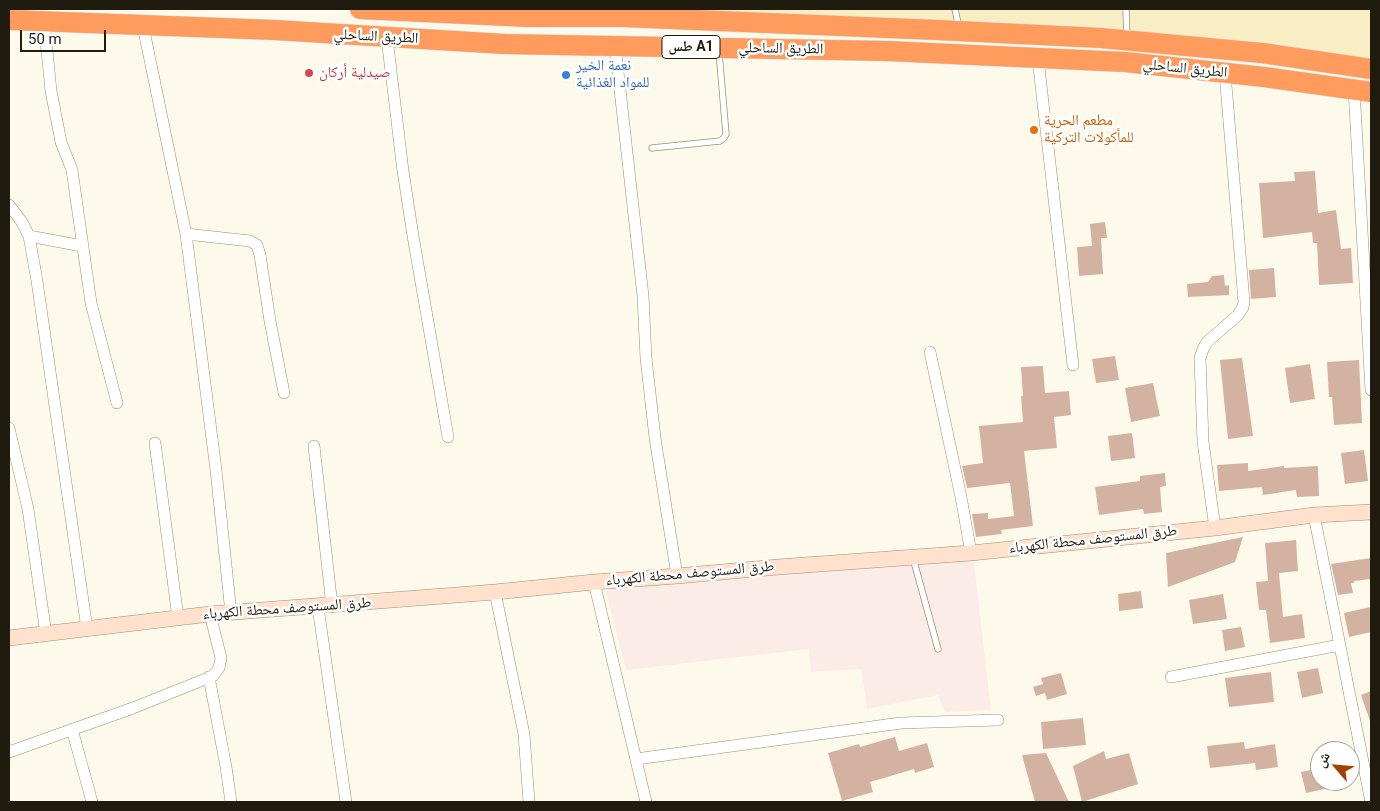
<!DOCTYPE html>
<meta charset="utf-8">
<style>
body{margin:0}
#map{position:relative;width:1380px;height:811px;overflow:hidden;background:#fdfaec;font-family:Roboto,"Noto Naskh Arabic",sans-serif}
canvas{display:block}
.frame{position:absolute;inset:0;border:10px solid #1f1b0f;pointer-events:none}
.north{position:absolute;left:1310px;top:741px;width:50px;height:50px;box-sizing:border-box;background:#fff;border:1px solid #a5a49f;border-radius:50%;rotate:297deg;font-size:14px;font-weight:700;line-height:20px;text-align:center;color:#1f1b0f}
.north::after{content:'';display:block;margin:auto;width:18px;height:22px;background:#a24000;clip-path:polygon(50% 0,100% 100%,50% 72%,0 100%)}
.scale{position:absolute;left:20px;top:30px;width:86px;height:22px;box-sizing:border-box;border:2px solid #1f1b0f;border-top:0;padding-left:6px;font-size:15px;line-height:18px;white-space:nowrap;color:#1f1b0f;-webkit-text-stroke:4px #fff;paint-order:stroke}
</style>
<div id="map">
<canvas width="1380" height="811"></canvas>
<div class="frame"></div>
<div class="north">ش</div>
<div class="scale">50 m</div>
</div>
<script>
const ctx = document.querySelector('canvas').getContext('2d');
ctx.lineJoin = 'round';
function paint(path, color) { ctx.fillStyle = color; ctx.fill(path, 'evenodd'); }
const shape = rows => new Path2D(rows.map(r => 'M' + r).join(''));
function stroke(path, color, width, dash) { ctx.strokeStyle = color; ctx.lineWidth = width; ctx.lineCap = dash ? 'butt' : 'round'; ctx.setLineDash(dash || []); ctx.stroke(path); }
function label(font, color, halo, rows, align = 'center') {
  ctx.font = font + ' Roboto,"Noto Naskh Arabic",sans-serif'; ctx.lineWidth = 5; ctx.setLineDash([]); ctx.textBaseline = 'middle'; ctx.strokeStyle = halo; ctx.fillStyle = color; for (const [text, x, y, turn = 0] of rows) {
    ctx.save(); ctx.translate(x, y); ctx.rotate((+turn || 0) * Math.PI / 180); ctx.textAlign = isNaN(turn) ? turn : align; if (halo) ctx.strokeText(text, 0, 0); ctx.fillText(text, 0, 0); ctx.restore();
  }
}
paint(shape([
 [601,9,1371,9,1371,69]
]), '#f8edc3');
paint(shape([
 [973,555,991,710,945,712,938,695,867,709,861,669,811,672,809,649,626,670,602,575]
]), '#fbece7');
paint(shape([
 [1315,171,1318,213,1336,210,1341,249,1351,248,1353,283,1319,285,1317,243,1313,243,1312,232,1263,238,1259,183,1295,181,1294,172],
 [1105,222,1107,238,1101,238,1103,274,1079,276,1077,247,1092,246,1090,224],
 [1274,268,1276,297,1251,299,1249,270],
 [1224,275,1225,286,1229,285,1229,295,1188,297,1187,284,1208,282,1212,276],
 [1115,356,1119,380,1096,383,1092,359],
 [1242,358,1253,436,1228,439,1220,360],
 [1359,360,1362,423,1334,425,1332,397,1329,397,1327,362],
 [1310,364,1315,399,1290,403,1285,368],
 [1043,366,1045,393,1069,391,1071,415,1054,417,1057,448,1024,451,1033,526,1001,530,1002,534,976,537,972,514,988,513,988,519,1014,516,1010,483,967,488,962,466,983,463,979,426,1023,422,1021,396,1023,396,1021,367],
 [1153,383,1160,416,1131,422,1125,388],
 [1132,433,1135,458,1111,461,1108,436],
 [1364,450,1368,481,1345,484,1341,453],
 [1248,463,1248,471,1284,466,1284,468,1318,466,1319,496,1297,497,1296,490,1263,495,1262,487,1219,491,1217,465],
 [1165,473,1166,486,1160,487,1162,512,1144,514,1143,509,1099,515,1095,487,1140,481,1140,476],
 [1243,537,1235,562,1168,587,1166,553],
 [1296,540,1298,571,1279,573,1283,617,1302,614,1305,638,1270,643,1266,610,1259,610,1256,582,1268,581,1265,543],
 [1371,558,1371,579,1354,581,1354,583,1351,583,1353,593,1338,595,1331,564],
 [1141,591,1143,608,1119,611,1118,594],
 [1223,594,1227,619,1193,624,1189,600],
 [1371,607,1371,632,1349,637,1344,613],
 [1241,627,1245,647,1225,651,1222,630],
 [1318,668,1323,693,1302,698,1297,672],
 [1271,672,1274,702,1229,707,1225,678],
 [1061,673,1067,694,1047,700,1045,693,1036,696,1033,687,1043,684,1041,678],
 [1371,691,1371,720,1370,721,1361,695],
 [1083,718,1086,745,1043,749,1041,722],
 [895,737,899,751,927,743,934,767,915,773,914,769,870,782,873,792,842,801,828,753,859,744,860,747],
 [1244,742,1245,749,1275,744,1278,767,1256,770,1255,763,1210,768,1207,746],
 [1104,751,1106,759,1129,753,1138,784,1082,802,1073,766],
 [1046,753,1069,802,1035,802,1022,755],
 [1320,768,1320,781,1343,781,1343,785,1306,793,1301,772]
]), '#d3b2a1');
const lane = shape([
 [955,9,959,28],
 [1126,9,1127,38],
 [652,148,720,141,724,138,726,134,719,52],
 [913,558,938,649]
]);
const street = shape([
 [44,21,51,91,61,142,72,170,91,303,117,403],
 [143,26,186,234,216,470,231,613],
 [387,38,403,171,413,236,448,437],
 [615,45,643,296,646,358,655,438,677,576],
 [1038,59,1073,365],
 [1354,89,1371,390],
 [9,205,22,222,29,236,37,281,87,629],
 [186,234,250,241,257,245,260,255,270,321,284,393],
 [29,236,82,246],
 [930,352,961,497,971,553],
 [9,428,28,509,46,634],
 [155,443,178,618],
 [314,446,332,606],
 [1314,515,1371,802],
 [1215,528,1203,442,1200,358,1203,349,1207,342,1238,315,1243,307,1244,302,1225,73],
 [594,582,646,802],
 [495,592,524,734,529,802],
 [318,607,346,802],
 [209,677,226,767,231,802],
 [1171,677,1340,645],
 [72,729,92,802],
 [9,752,133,708,213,676,219,668,221,658,210,614],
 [636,759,901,723,998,720]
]);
const secondary = shape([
 [9,638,210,614,495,592,594,582,677,576,778,567,971,553,1215,528,1314,515,1371,512]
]);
const highway = shape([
 [360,9,528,17,623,17,937,30,1101,38,1262,53,1371,69],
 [9,20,275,30,504,44,887,51,1125,62,1264,77,1371,92]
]);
stroke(lane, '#9a9272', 7);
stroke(street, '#9a9272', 12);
stroke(secondary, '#9a9272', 16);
stroke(highway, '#dbdbd9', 21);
stroke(lane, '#fff', 5.5);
stroke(street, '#fff', 11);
stroke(secondary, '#ffe1ce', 15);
stroke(highway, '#ff9b5c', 20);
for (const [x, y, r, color] of [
 [309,73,5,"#e0444e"],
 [566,75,5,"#3f7fe0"],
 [1034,130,5,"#e8710a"]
]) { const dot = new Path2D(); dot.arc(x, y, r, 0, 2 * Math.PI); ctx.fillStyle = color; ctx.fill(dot); stroke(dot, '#fff', 2); }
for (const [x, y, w] of [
 [691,47,58]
]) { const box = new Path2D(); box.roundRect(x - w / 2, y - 11.5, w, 23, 4); ctx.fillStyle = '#fff'; ctx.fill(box); stroke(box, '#1f1b0f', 1); }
label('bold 14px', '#1f1b0f', null, [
 ["طس A1",691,47]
]);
label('15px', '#1f1b0f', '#fff', [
 ["الطريق الساحلي",376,37,3],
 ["الطريق الساحلي",781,49,1],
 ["الطريق الساحلي",1185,69,6],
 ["طرق المستوصف محطة الكهرباء",1093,540,-6],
 ["طرق المستوصف محطة الكهرباء",690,574,-5],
 ["طرق المستوصف محطة الكهرباء",287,609,-4]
]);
label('15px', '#366cbe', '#fff', [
 ["نعمة الخير",576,66],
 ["للمواد الغذائية",576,83]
], 'left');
label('15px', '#be3a42', '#fff', [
 ["صيدلية أركان",319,73]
], 'left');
label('15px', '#c56008', '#fff', [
 ["مطعم الحرية",1044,121],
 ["للمأكولات التركية",1044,138]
], 'left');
</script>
